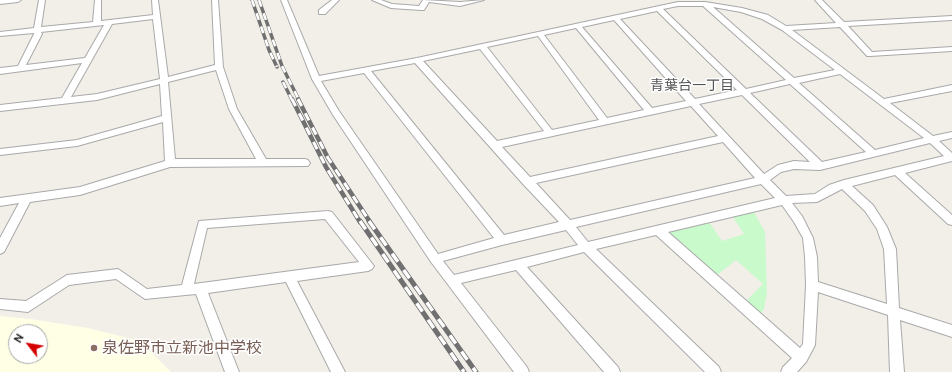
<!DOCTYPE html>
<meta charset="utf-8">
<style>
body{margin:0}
#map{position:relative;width:952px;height:372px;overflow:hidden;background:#f2efe9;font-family:Ubuntu,sans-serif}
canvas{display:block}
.north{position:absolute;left:8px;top:324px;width:40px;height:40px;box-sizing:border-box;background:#fff;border:1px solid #a7a7a7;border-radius:50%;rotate:301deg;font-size:11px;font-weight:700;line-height:16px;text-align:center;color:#222}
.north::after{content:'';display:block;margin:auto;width:14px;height:18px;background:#d40000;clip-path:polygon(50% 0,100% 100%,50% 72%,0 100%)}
</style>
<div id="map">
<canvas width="952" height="372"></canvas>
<div class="north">N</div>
</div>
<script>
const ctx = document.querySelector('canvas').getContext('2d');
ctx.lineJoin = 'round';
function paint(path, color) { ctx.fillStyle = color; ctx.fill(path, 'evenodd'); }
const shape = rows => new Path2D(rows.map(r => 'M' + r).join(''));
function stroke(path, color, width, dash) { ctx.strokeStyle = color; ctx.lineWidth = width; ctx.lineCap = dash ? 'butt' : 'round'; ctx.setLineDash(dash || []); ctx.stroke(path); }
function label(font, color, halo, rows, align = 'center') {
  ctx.font = font + ' Ubuntu,"Noto Sans JP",sans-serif'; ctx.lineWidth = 3; ctx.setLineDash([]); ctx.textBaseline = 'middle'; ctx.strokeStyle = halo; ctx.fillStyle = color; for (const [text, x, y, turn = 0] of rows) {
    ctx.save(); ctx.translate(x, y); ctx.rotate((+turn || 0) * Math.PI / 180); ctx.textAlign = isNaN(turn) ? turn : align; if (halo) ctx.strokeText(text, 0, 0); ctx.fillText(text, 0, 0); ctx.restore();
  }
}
paint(shape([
 [0,316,30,319,88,328,140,341,171,372,0,372],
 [16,332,40,332,40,356,16,356]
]), '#ffffe5');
paint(shape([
 [749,212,754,212,765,232,767,292,764,309,760,314,746,301,763,284,736,260,717,275,670,236,670,232,709,222,722,241,744,234,733,217]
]), '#c8facc');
const minor = shape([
 [0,0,21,0,18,2,0,4,0,0],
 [39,0,45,0,41,27,93,22,95,0,101,0,101,21,153,15,152,0,158,0,168,77,215,65,212,0,218,0,223,67,237,109,266,159,305,159,308,160,310,163,308,166,170,167,80,195,30,202,4,252,0,254,0,238,19,203,0,206,0,198,80,187,165,161,163,122,77,146,0,155,0,149,77,140,162,116,160,84,97,100,0,111,0,105,62,98,82,63,0,74,0,68,18,66,34,34,34,33,0,36,0,32,34,28,39,0],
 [153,19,160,79,97,94,71,97,112,24,153,19],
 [104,25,85,58,26,65,42,34,41,32,104,25],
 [216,70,229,109,256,159,175,159,168,82,216,70],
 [281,0,287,0,319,76,417,58,678,2,705,2,742,8,768,15,786,26,836,23,815,0,822,0,844,22,952,16,952,20,848,26,872,52,952,47,952,51,870,56,867,56,840,27,792,30,884,99,952,85,952,91,890,103,933,136,952,132,952,138,939,141,952,153,952,161,905,173,952,215,952,225,948,224,895,175,852,186,873,205,887,227,896,249,899,308,952,325,952,337,900,320,904,372,890,372,888,315,818,292,815,345,813,349,806,362,797,372,781,372,783,367,792,358,656,235,596,249,719,367,721,372,705,372,584,252,527,267,618,367,620,372,604,372,516,270,461,283,527,367,529,372,514,372,431,262,333,115,312,79,281,0],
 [678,6,703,6,786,80,746,89,663,9,678,6],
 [713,7,741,12,762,19,782,30,835,70,794,78,713,7],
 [657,11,737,90,695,99,620,19,657,11],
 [614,20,686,101,652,108,582,27,614,20],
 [576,28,644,110,607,118,544,35,576,28],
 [538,36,599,120,552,130,487,47,538,36],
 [480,49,544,131,497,141,423,61,480,49],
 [415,63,523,184,559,222,504,235,371,71,415,63],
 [364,73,494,238,438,254,339,111,321,81,364,73],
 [840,74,924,138,875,150,799,83,840,74],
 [790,84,866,152,822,162,750,93,790,84],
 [742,95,810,162,794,161,778,165,764,174,699,104,742,95],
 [691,106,718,136,530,177,502,147,691,106],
 [723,142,755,178,570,220,536,183,723,142],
 [930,143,944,156,844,180,829,185,815,194,786,196,770,180,781,172,794,169,820,170,930,143],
 [761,184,775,198,588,242,576,227,761,184],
 [842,189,865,211,877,229,884,249,887,304,818,282,817,257,813,238,802,216,792,203,817,202,842,189],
 [782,205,794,222,803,238,805,257,806,285,803,344,800,348,668,232,782,205],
 [566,230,578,245,454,275,443,261,502,245,566,230],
 [332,0,339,0,325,14,319,14,319,10,332,0],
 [372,0,381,0,392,4,419,6,423,0,460,2,484,0,460,6,429,2,424,10,421,10,391,8,372,0],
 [328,211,332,212,374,266,372,269,368,271,297,281,345,372,331,372,286,282,208,293,239,372,225,372,196,294,145,299,116,279,69,285,28,312,0,309,0,299,26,301,67,275,118,269,147,289,182,285,199,221,328,211],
 [325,219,359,262,194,284,207,228,325,219]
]);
stroke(minor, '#a9a9a9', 2);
paint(minor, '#fff');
const railFar2 = shape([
 [252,0,269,50,277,67],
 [259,0,282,66,299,100],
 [283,82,292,100]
]);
const railFar1 = shape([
 [292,99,326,167,360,222],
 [298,99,328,158,370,222]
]);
const rail = shape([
 [360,221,464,372],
 [369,221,476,372]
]);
stroke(railFar2, '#707070', 3.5);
stroke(railFar1, '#707070', 4.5);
stroke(rail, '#707070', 5);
stroke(railFar2, '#fff', 2.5, [7]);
stroke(railFar1, '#fff', 3, [8]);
stroke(rail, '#fff', 3.5, [10]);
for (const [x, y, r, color] of [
 [94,348,4,"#8d6e63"]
]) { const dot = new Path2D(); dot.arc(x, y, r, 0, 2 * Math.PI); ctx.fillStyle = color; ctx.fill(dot); stroke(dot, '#fff', 1.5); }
label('14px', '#555', '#fff', [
 ["青葉台一丁目",692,85]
]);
label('16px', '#785e54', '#fff', [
 ["泉佐野市立新池中学校",102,348]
], 'left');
</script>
